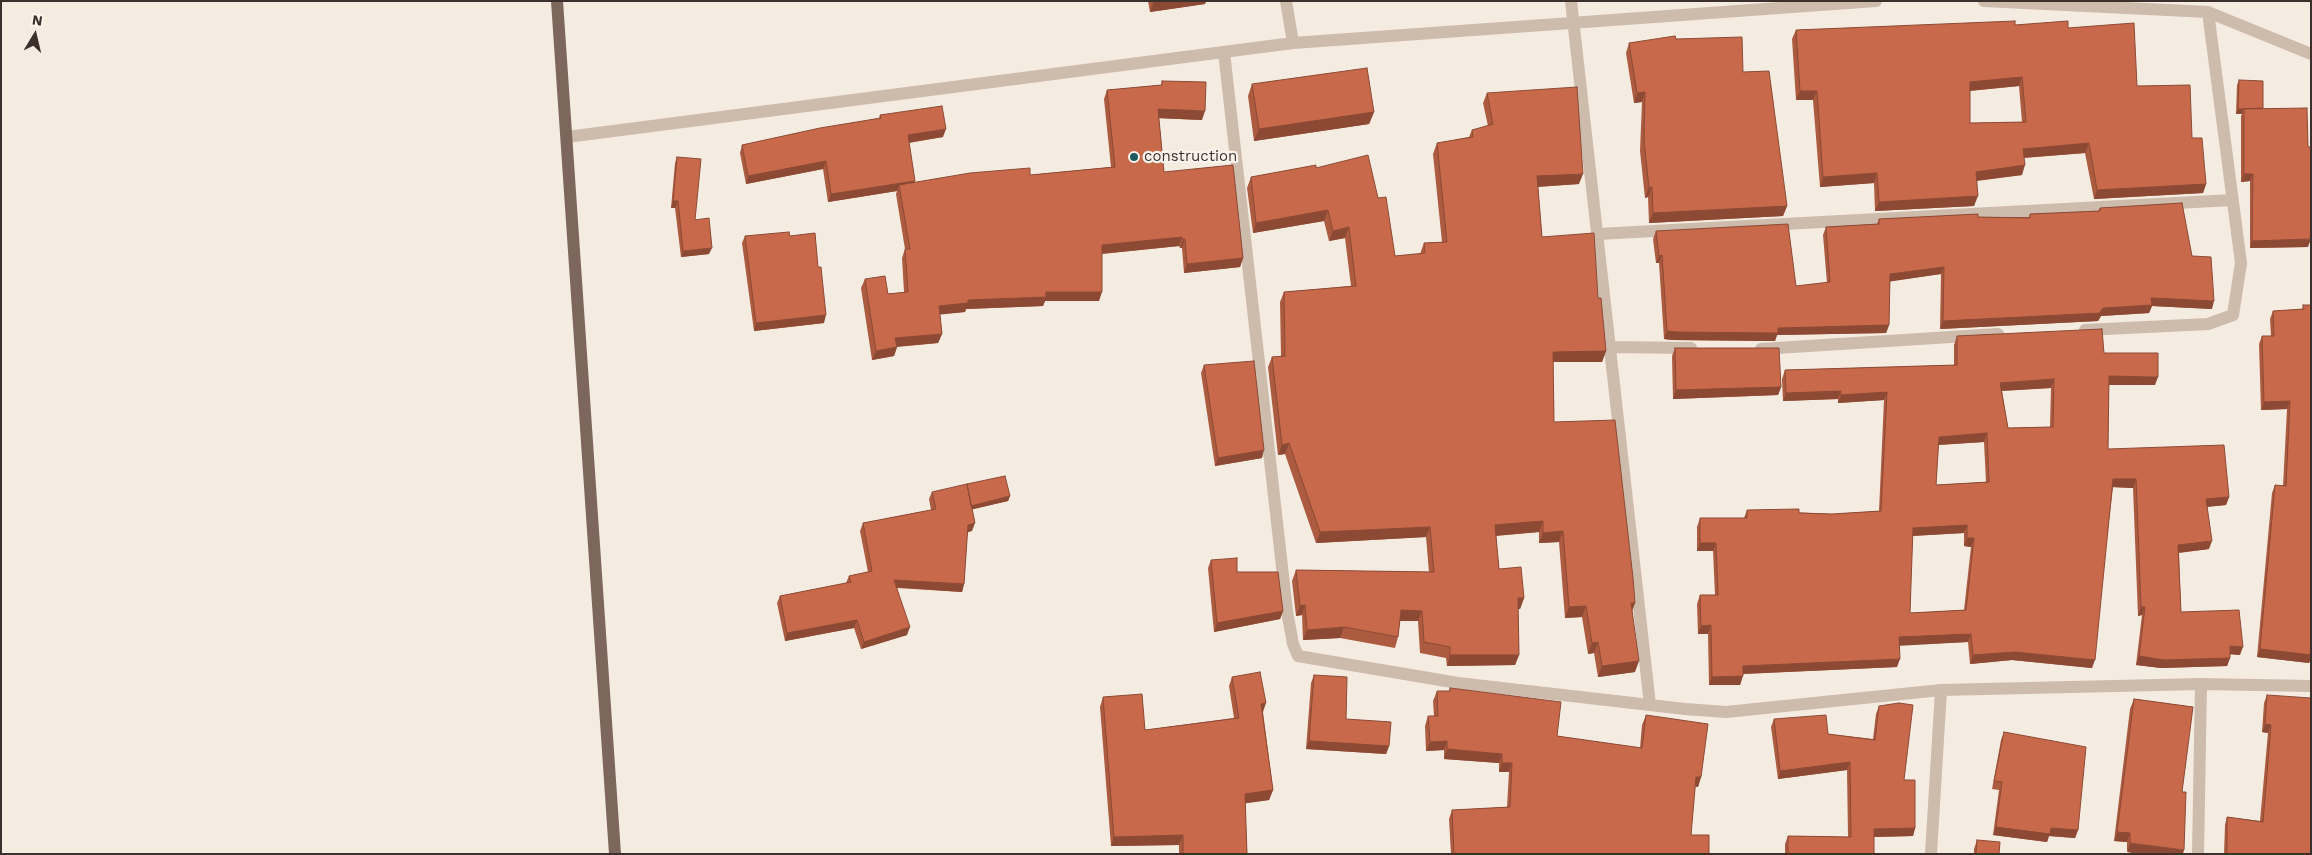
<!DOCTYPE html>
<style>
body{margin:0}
#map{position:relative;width:2312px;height:855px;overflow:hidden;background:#f4ebe1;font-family:"Work Sans",sans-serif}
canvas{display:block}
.frame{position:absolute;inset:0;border:2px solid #3b302b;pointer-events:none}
.north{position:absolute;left:10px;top:10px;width:50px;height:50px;-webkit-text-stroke:4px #fbf5ee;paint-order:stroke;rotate:9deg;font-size:14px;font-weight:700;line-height:20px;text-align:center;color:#3b302b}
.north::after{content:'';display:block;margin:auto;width:18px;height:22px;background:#3b302b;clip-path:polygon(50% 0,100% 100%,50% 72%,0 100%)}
</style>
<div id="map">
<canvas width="2312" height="855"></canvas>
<div class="frame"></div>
<div class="north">N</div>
</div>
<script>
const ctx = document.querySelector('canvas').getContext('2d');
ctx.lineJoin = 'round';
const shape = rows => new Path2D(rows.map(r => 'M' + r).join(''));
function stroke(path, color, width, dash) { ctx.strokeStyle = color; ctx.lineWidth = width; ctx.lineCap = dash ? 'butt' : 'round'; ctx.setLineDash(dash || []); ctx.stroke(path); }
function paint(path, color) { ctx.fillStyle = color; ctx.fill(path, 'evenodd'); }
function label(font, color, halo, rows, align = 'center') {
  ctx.font = font + ' "Work Sans",sans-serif'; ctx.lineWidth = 4.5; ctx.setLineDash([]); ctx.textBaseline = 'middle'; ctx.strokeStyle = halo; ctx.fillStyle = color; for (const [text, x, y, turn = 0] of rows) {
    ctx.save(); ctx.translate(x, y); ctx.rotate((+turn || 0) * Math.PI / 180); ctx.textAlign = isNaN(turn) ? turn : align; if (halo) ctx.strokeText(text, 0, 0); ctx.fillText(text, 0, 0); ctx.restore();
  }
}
stroke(shape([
 [1286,1,1293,43],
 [1571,1,1650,705],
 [1984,1,2208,12,2311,54],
 [1224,52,1287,611,1293,644,1298,656,1458,683,1685,709,1726,712,1941,690,2201,684,2311,686],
 [567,137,1293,43,1876,1],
 [1598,234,2232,200],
 [2085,330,2208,324,2233,315,2241,263,2208,12],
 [1610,347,1691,348],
 [1761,349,1998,334],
 [1931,854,1941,690],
 [2198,854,2201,684]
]), '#cdbbac', 12);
stroke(shape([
 [557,1,615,854]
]), '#7d675c', 12);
paint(shape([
 [1148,1,1206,1,1205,4,1150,12],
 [2015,25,2068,28,2137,86,2192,138,2206,184,2203,193,2094,199,2085,153,2024,158,2022,175,1977,181,1974,206,1875,211,1874,183,1820,187,1813,100,1796,100,1792,39,1796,30],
 [2019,86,2022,122,1970,123,1970,91],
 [1676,39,1743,72,1787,206,1783,216,1649,223,1648,197,1645,198,1640,151,1642,102,1634,103,1626,53,1629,43],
 [2239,80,2263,108,2308,247,2250,248,2250,181,2241,182,2241,116,2242,114,2236,114,2237,85],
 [1162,81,1202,120,1159,118,1164,172,1243,258,1240,267,1184,273,1182,248,1180,248,1179,246,1102,254,1099,301,1045,301,1043,306,966,309,965,312,940,314,942,334,938,343,897,347,894,356,872,360,861,288,865,279,888,294,904,292,902,258,905,249,896,194,897,191,828,202,823,169,746,184,740,153,742,145,879,118,880,115,943,137,909,143,914,183,1030,175,1111,167,1104,99,1107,90,1161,85],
 [1252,84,1374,112,1369,124,1254,141,1248,96],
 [1487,93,1579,184,1538,187,1542,237,1598,298,1606,351,1602,362,1553,362,1554,422,1635,603,1632,611,1635,672,1598,677,1594,653,1588,654,1582,617,1565,618,1559,542,1539,543,1539,532,1496,536,1499,569,1524,598,1520,609,1518,609,1519,655,1515,665,1447,666,1446,658,1420,653,1418,621,1400,621,1398,637,1395,648,1340,638,1303,640,1302,615,1296,616,1292,581,1296,570,1429,572,1426,537,1316,543,1285,454,1278,455,1268,367,1272,357,1281,356,1280,302,1284,292,1351,286,1345,238,1329,241,1324,221,1253,233,1247,188,1251,177,1316,168,1378,198,1395,256,1420,254,1424,243,1442,242,1433,154,1437,143,1469,137,1472,130,1488,126,1483,103],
 [677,157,695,220,709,254,681,257,675,208,671,208,675,163],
 [2100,208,2192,256,2212,309,2152,306,2149,313,2101,316,2098,321,1940,329,1941,274,1890,281,1889,325,1886,333,1777,335,1775,341,1771,341,1672,340,1664,339,1659,263,1656,263,1653,239,1656,231,1796,286,1827,283,1823,235,1826,227,1877,224,1879,219,1978,217,2029,217,2030,214,2098,211],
 [745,236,790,236,818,267,824,323,754,331,742,243],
 [2303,305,2310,659,2309,663,2257,657,2272,493,2275,485,2283,486,2287,409,2261,410,2259,344,2262,336,2271,336,2270,319,2273,311,2302,309],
 [1957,336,2104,353,2155,385,2109,385,2108,449,2229,497,2226,505,2207,507,2209,549,2179,553,2181,612,2240,655,2230,654,2230,658,2227,666,2161,668,2136,665,2142,615,2138,616,2133,488,2113,487,2092,668,2012,660,1970,664,1968,642,1899,645,1897,667,1743,674,1740,685,1709,685,1708,634,1698,634,1697,604,1700,595,1715,595,1713,551,1697,551,1697,527,1700,518,1744,518,1747,510,1832,514,1879,511,1884,400,1838,403,1838,399,1783,401,1782,379,1785,370,1954,365,1954,345],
 [2051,388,2050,427,2008,428,2002,391],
 [1984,442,1986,482,1936,485,1938,445],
 [1964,533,1964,546,1971,547,1964,610,1910,613,1912,536],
 [1675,348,1781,387,1778,395,1673,399,1672,356],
 [1204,365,1262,458,1215,466,1201,373],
 [932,492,1010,496,1008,501,972,509,972,531,967,532,964,584,962,592,897,588,907,635,861,649,854,628,785,641,777,603,780,596,846,583,849,576,868,572,860,531,863,523,931,510,929,499],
 [1211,560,1237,572,1283,611,1280,619,1214,632,1208,568],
 [1314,675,1346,719,1389,746,1386,754,1306,749,1311,683],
 [1232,677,1263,712,1273,790,1269,800,1245,803,1247,854,1179,854,1179,845,1111,846,1100,707,1103,697,1145,730,1234,718,1229,686],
 [1450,688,1557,736,1640,748,1642,725,1646,715,1701,777,1698,787,1695,786,1691,835,1709,854,1451,854,1449,819,1452,810,1507,807,1509,772,1499,772,1499,763,1444,759,1444,750,1426,751,1425,726,1428,716,1434,716,1433,701,1437,691,1449,691],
 [2267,695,2311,854,2224,854,2225,825,2227,817,2260,821,2268,733,2262,732,2264,703],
 [2134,699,2193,707,2127,852,2127,842,2114,841,2130,709],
 [1879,706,1904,780,1915,828,1913,836,1874,837,1874,854,1785,854,1785,844,1788,836,1848,837,1847,770,1778,779,1771,727,1774,719,1828,734,1873,739,1876,714],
 [2004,732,2078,830,2075,838,2049,836,2047,842,1993,835,1999,790,1992,789,2001,740],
 [1977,840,1999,854,1974,854,1974,849]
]), '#ac5a40');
paint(shape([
 [1154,1,1206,1,1205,4,1150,12],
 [2022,77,2019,86,1967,91,1970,82],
 [1800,91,1817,91,1813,100,1796,100],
 [1645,92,1642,102,1634,103,1637,93],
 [1158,109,1205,111,1202,120,1155,118],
 [2238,109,2243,110,2242,114,2236,114],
 [1374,112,1369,124,1254,141,1259,129],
 [946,129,943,137,905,143,908,135],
 [2089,143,2085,153,2020,158,2023,149],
 [826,161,823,169,746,184,748,176],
 [2025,165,2022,175,1973,181,1976,172],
 [1877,173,1874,183,1820,187,1823,177],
 [1583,174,1579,184,1533,187,1537,176],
 [2244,174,2253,174,2250,181,2241,182],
 [915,181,912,189,899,185,897,191,828,202,831,194],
 [2206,184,2203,193,2094,199,2097,190],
 [1652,187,1648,197,1645,198,1649,188],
 [1978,196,1974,206,1875,211,1879,202],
 [673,201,678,201,675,208,671,208],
 [1787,206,1783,216,1649,223,1653,213],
 [1328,210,1324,221,1253,233,1256,223],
 [1349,227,1345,238,1329,241,1333,231],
 [1182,237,1179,246,1099,254,1102,245],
 [1185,239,1182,248,1180,248,1183,240],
 [2311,239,2308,247,2250,248,2252,241],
 [712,248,709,254,681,257,683,251],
 [1662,255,1659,263,1656,263,1659,256],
 [1243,258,1240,267,1184,273,1187,264],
 [1944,267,1941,274,1887,282,1890,274],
 [1046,292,1102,292,1099,301,1045,301,1043,306,966,309,965,312,936,315,939,306,968,300],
 [2151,298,2214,301,2212,309,2152,306,2149,313,2101,316,2098,321,1940,329,1943,321,2101,310,2104,308],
 [826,315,824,323,754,331,756,323],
 [1889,325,1886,333,1777,335,1775,341,1771,341,1672,340,1664,339,1667,331],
 [942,334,938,343,892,347,895,338],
 [897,347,894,356,872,360,876,351],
 [1606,351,1602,362,1550,362,1553,352],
 [2109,376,2158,377,2155,385,2106,385],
 [2054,379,2051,388,1997,391,2000,383],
 [1781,387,1778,395,1673,399,1676,390],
 [1841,391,1838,399,1783,401,1786,393],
 [1887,392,1884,400,1838,403,1841,395],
 [2290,401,2287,409,2261,410,2264,402],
 [1987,433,1984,442,1936,445,1939,437],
 [1289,443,1285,454,1278,455,1282,445],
 [1264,450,1262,458,1215,466,1218,458],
 [2113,479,2136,479,2133,488,2110,487],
 [1010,496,1008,501,970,510,971,506],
 [2229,497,2226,505,2203,507,2206,499],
 [1543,521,1539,532,1491,536,1495,525],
 [975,523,972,531,965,533,968,525],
 [1967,525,1964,533,1910,536,1913,528],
 [1430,527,1426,537,1316,543,1320,532],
 [1563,531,1559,542,1539,543,1543,533],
 [1967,538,1974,538,1971,547,1964,546],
 [2212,541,2209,549,2175,553,2178,545],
 [1700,543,1716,543,1713,551,1697,551],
 [894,580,964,584,962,592,891,587],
 [1518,598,1524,598,1520,609,1514,609],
 [1631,603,1635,603,1631,613],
 [1305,605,1302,615,1296,616,1300,606],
 [1586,606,1582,617,1565,618,1569,607],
 [2141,607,2145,607,2142,615,2138,616],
 [1401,610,1422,611,1418,621,1397,621],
 [1283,611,1280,619,1214,632,1217,623],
 [857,620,854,628,785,641,787,633],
 [1711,625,1708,634,1698,634,1701,626],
 [910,627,907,635,861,649,864,642],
 [1344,627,1340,638,1303,640,1307,630],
 [1971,634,1968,642,1896,646,1899,637],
 [1598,642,1594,653,1588,654,1592,643],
 [2230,646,2243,647,2240,655,2227,654],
 [2260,649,2311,655,2311,659,2309,663,2257,657],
 [2015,652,2095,660,2092,668,2012,660,1970,664,1973,655],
 [1450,655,1519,655,1515,665,1447,666],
 [2139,656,2230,658,2227,666,2161,668,2136,665],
 [1900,659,1897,667,1740,674,1743,666],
 [1639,661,1635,672,1598,677,1602,666],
 [1743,676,1740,685,1709,685,1712,677],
 [1266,703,1263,712,1258,713,1261,704],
 [2265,724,2271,725,2268,733,2262,732],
 [1309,741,1389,746,1386,754,1306,749],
 [1447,741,1444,750,1426,751,1430,742],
 [1447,749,1502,754,1499,763,1444,759],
 [1850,762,1847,770,1778,779,1780,771],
 [1502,763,1512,763,1509,772,1499,772],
 [1696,777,1701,777,1698,787,1692,786],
 [1273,790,1269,800,1241,804,1245,794],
 [1996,827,2051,828,2078,830,2075,838,2049,836,2047,842,1993,835],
 [1915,828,1913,836,1871,837,1874,829],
 [2117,832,2130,833,2127,842,2114,841],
 [1183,835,1179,845,1111,846,1114,837],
 [2130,843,2184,850,2183,854,2137,854,2127,852]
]), '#8c4a34');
const building = shape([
 [2015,21,2015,25,2068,21,2068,28,2134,23,2137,86,2190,85,2192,138,2202,138,2206,184,2097,190,2089,143,2023,149,2025,165,1976,172,1978,196,1879,202,1877,173,1823,177,1817,91,1800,91,1796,30,2015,21],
 [2022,77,2026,122,1970,123,1970,82,2022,77],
 [1675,36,1676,39,1742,37,1743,72,1769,71,1787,206,1653,213,1652,187,1649,188,1644,141,1645,92,1637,93,1629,43,1675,36],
 [1367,68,1374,112,1259,129,1252,84,1367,68],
 [2239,80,2263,81,2263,108,2238,109,2239,80],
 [1162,81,1206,82,1205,111,1158,109,1164,172,1233,165,1243,258,1187,264,1185,239,1183,240,1182,237,1102,245,1102,292,1046,292,1046,297,968,300,968,303,939,306,942,334,895,338,897,347,876,351,865,279,885,276,888,294,908,292,905,249,910,249,899,185,970,173,1030,168,1030,175,1115,167,1107,90,1162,85,1162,81],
 [1577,87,1583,174,1537,176,1542,237,1594,233,1598,298,1601,298,1606,351,1553,352,1554,422,1615,420,1633,578,1635,603,1631,603,1639,661,1602,666,1598,642,1592,643,1586,606,1569,607,1563,531,1543,533,1543,521,1495,525,1499,569,1521,567,1524,598,1518,598,1519,655,1450,655,1450,647,1424,642,1422,611,1401,610,1398,637,1344,627,1307,630,1305,605,1300,606,1296,570,1434,572,1430,527,1320,532,1289,443,1282,445,1272,357,1285,356,1284,292,1356,286,1349,227,1333,231,1328,210,1256,223,1251,177,1316,165,1316,168,1368,155,1378,198,1386,197,1395,256,1425,253,1424,243,1447,242,1437,143,1473,137,1472,130,1493,124,1487,93,1577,87],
 [942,106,946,129,908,135,915,181,831,194,826,161,748,176,742,145,820,128,881,118,880,115,942,106],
 [2307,108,2308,147,2311,147,2311,239,2252,241,2253,174,2244,174,2244,109,2307,108],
 [677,157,701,159,695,220,709,218,712,248,683,251,678,201,673,201,677,157],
 [2182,203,2192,256,2211,257,2214,301,2151,298,2152,305,2104,308,2101,310,2101,313,1943,321,1944,267,1890,274,1889,325,1778,328,1778,333,1774,333,1675,332,1667,331,1662,255,1659,256,1656,231,1788,224,1796,286,1830,282,1826,227,1879,224,1879,219,1978,214,1978,217,2030,218,2030,214,2100,211,2100,208,2182,203],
 [789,232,790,236,815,233,818,267,821,267,826,315,756,323,745,236,789,232],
 [2303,305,2311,305,2311,655,2260,649,2275,485,2286,486,2290,401,2264,402,2262,336,2274,336,2273,311,2304,309,2303,305],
 [2102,329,2104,353,2158,353,2158,377,2109,376,2108,449,2224,445,2229,497,2206,499,2212,541,2178,545,2181,612,2239,610,2243,647,2230,646,2230,658,2164,660,2139,656,2145,607,2141,607,2136,479,2113,479,2095,660,2015,652,1973,655,1971,634,1899,637,1900,659,1743,666,1743,676,1712,677,1711,625,1701,626,1700,595,1718,595,1716,543,1700,543,1700,518,1747,518,1747,510,1799,509,1799,513,1832,514,1881,511,1887,392,1841,395,1841,391,1786,393,1785,370,1957,365,1957,336,2102,329],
 [2054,379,2053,427,2008,428,2000,383,2054,379],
 [1987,433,1989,482,1936,485,1939,437,1987,433],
 [1967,525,1967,538,1974,538,1966,610,1910,613,1913,528,1967,525],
 [1675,348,1779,348,1781,387,1676,390,1675,348],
 [1254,361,1264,450,1218,458,1204,365,1254,361],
 [1005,476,1010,496,971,506,967,484,1005,476],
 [967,484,975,523,968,525,964,584,894,580,910,627,864,642,857,620,787,633,780,596,851,582,849,576,872,571,863,523,936,509,932,492,967,484],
 [1237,558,1237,572,1278,572,1283,611,1217,623,1211,560,1237,558],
 [1260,672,1266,703,1261,704,1273,790,1245,794,1247,854,1183,854,1183,835,1114,837,1103,697,1142,694,1145,730,1239,718,1232,677,1260,672],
 [1314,675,1347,677,1346,719,1391,722,1389,746,1309,741,1314,675],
 [1450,688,1561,702,1557,736,1642,748,1646,715,1708,724,1701,777,1696,777,1691,835,1709,835,1709,854,1454,854,1452,810,1510,807,1512,763,1502,763,1502,754,1447,749,1447,741,1430,742,1428,716,1438,716,1437,691,1450,691,1450,688],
 [2267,695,2311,698,2311,854,2227,854,2227,817,2263,822,2271,725,2265,724,2267,695],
 [2134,699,2193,707,2182,792,2186,792,2184,850,2130,843,2130,833,2117,832,2134,699],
 [1899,703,1913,705,1904,780,1915,780,1915,828,1874,829,1874,854,1788,854,1788,836,1851,837,1850,762,1780,771,1774,719,1826,715,1828,734,1875,740,1879,706,1899,703],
 [2004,732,2086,747,2078,830,2051,828,2050,834,1996,827,2002,782,1994,781,2004,732],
 [1977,840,2000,842,1999,854,1976,854,1977,840]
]);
paint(building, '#c8694b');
stroke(building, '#8c4a34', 1);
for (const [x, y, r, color] of [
 [1134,157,5,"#1f5a5e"]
]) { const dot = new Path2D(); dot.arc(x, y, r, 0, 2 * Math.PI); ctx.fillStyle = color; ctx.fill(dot); stroke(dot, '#fbf5ee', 2); }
label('15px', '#3b302b', '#fbf5ee', [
 ["construction",1144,157]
], 'left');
</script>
